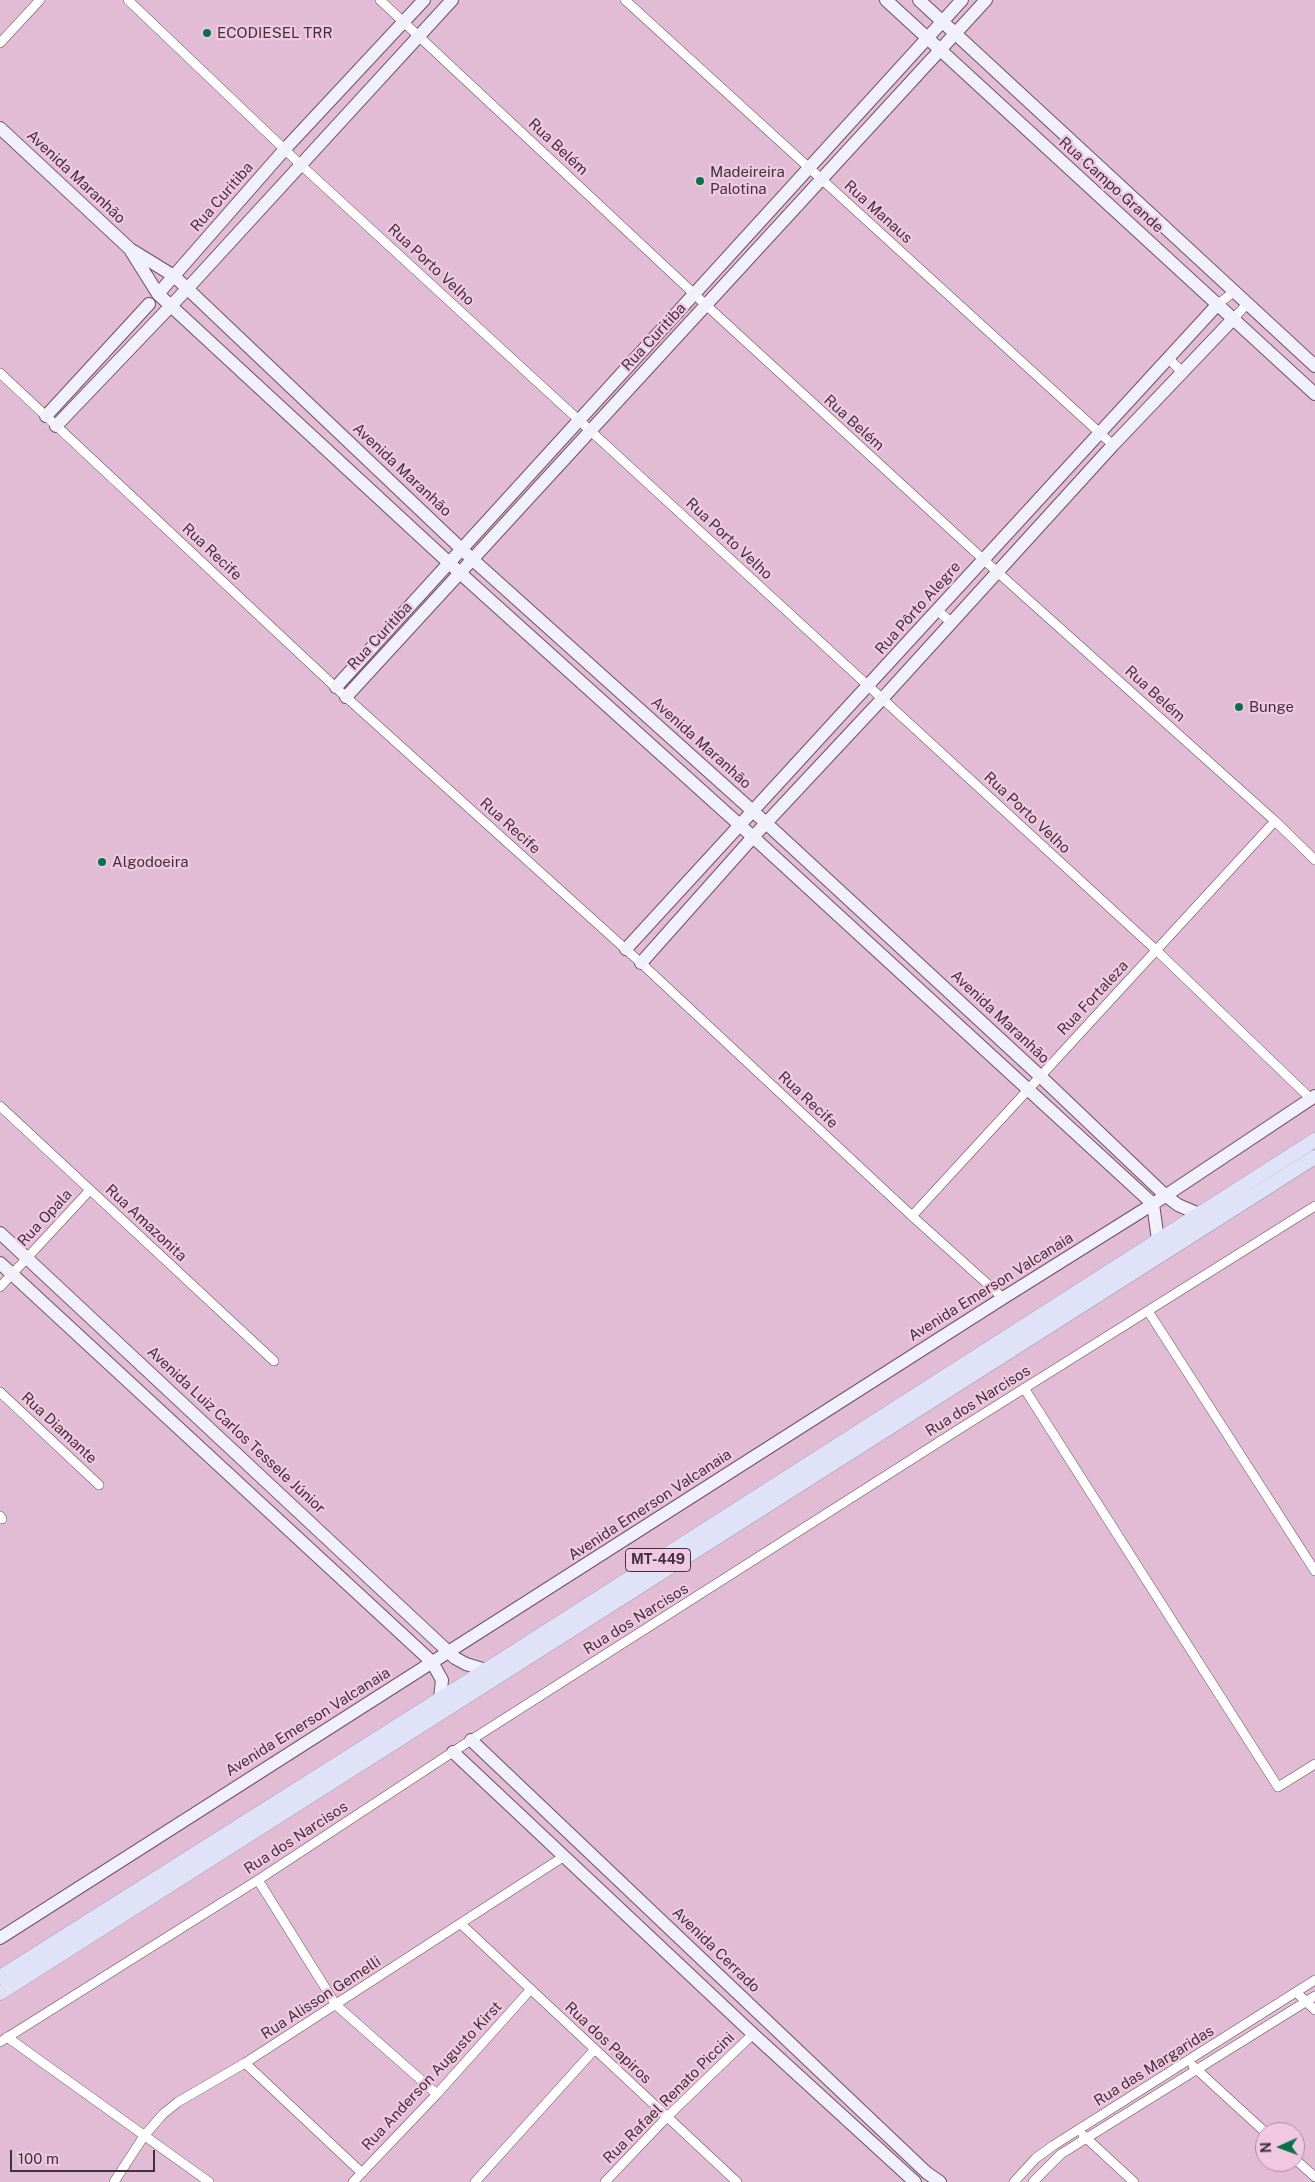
<!DOCTYPE html>
<meta charset="utf-8">
<style>
body{margin:0}
#map{position:relative;width:1315px;height:2182px;overflow:hidden;background:#e2bcd4;font-family:"Public Sans",sans-serif}
canvas{display:block}
.north{position:absolute;left:1255px;top:2122px;width:50px;height:50px;box-sizing:border-box;background:#f0c8e1;border:1px solid #aa8c9f;border-radius:50%;rotate:268deg;font-size:14px;font-weight:700;line-height:20px;text-align:center;color:#41313b}
.north::after{content:'';display:block;margin:auto;width:18px;height:22px;background:#07724a;clip-path:polygon(50% 0,100% 100%,50% 72%,0 100%)}
.scale{position:absolute;left:10px;top:2150px;width:145px;height:22px;box-sizing:border-box;border:2px solid #41313b;border-top:0;padding-left:6px;font-size:15px;line-height:18px;white-space:nowrap;color:#41313b;-webkit-text-stroke:4px #f0c8e1;paint-order:stroke}
</style>
<div id="map">
<canvas width="1315" height="2182"></canvas>
<div class="north">N</div>
<div class="scale">100 m</div>
</div>
<script>
const ctx = document.querySelector('canvas').getContext('2d');
ctx.lineJoin = 'round';
const shape = rows => new Path2D(rows.map(r => 'M' + r).join(''));
function stroke(path, color, width, dash) { ctx.strokeStyle = color; ctx.lineWidth = width; ctx.lineCap = dash ? 'butt' : 'round'; ctx.setLineDash(dash || []); ctx.stroke(path); }
function label(font, color, halo, rows, align = 'center') {
  ctx.font = font + ' "Public Sans",sans-serif'; ctx.lineWidth = 4.5; ctx.setLineDash([]); ctx.textBaseline = 'middle'; ctx.strokeStyle = halo; ctx.fillStyle = color; for (const [text, x, y, turn = 0] of rows) {
    ctx.save(); ctx.translate(x, y); ctx.rotate((+turn || 0) * Math.PI / 180); ctx.textAlign = isNaN(turn) ? turn : align; if (halo) ctx.strokeText(text, 0, 0); ctx.fillText(text, 0, 0); ctx.restore();
  }
}
const street = shape([
 [128,0,301,165,1156,950,1311,1099],
 [380,0,706,305,984,560,1275,821,1315,860],
 [625,0,1113,445],
 [0,43,40,0],
 [1218,304,1235,291],
 [1234,318,1248,303],
 [1168,358,1182,372],
 [0,373,346,697,641,963,912,1216,1003,1298],
 [938,611,952,623],
 [0,1106,274,1361],
 [912,1216,1275,821],
 [0,1287,90,1190],
 [1148,1311,1315,1571],
 [1024,1388,1278,1787,1315,1764],
 [0,1392,99,1485],
 [0,1516,2,1519],
 [258,1880,336,2005,437,2094],
 [461,1924,737,2182],
 [1296,1992,1315,2010],
 [7,2037,209,2182],
 [0,2042,258,1880,471,1740,953,1433,1315,1206],
 [245,2063,362,2173],
 [1193,2066,1265,2132],
 [1083,2135,1134,2182],
 [1295,2159,1315,2177],
 [114,2182,144,2136,163,2114,178,2102,245,2063,563,1857],
 [353,2182,437,2094,531,1989],
 [475,2182,595,2049],
 [605,2182,667,2117,753,2034],
 [1014,2182,1036,2158,1054,2145,1315,1980],
 [1033,2182,1061,2154,1315,1996]
]);
const secondary = shape([
 [886,0,1315,394],
 [919,0,1315,366],
 [0,128,130,249,174,276,472,559,766,823,1040,1076,1166,1196,1178,1205,1199,1214],
 [131,251,158,294,171,306,460,573,753,837,1153,1204],
 [158,294,285,149,424,0],
 [46,416,149,304],
 [56,426,187,289,452,0],
 [336,687,962,0],
 [346,697,986,0],
 [626,949,1218,304],
 [641,963,753,837,882,699,1113,445,1234,318],
 [1153,1204,1158,1240],
 [0,1233,455,1658,466,1664,486,1670],
 [0,1263,432,1662,442,1680,440,1698],
 [471,1740,927,2173,940,2182],
 [453,1752,753,2034,915,2182],
 [0,1938,1003,1298,1153,1204,1315,1096]
]);
const primary = shape([
 [0,1977,486,1670,1315,1140],
 [0,1993,1315,1157]
]);
stroke(street, '#704f65', 10);
stroke(secondary, '#704f65', 14);
stroke(primary, '#9b98b1', 15);
stroke(street, '#fff', 9);
stroke(secondary, '#f0f1fb', 12);
stroke(primary, '#e0e2f7', 14);
for (const [x, y, r, color] of [
 [207,33,5,"#07724a"],
 [700,181,5,"#07724a"],
 [1239,707,5,"#07724a"],
 [102,862,5,"#07724a"]
]) { const dot = new Path2D(); dot.arc(x, y, r, 0, 2 * Math.PI); ctx.fillStyle = color; ctx.fill(dot); stroke(dot, '#f0c8e1', 2); }
for (const [x, y, w] of [
 [658,1560,65]
]) { const box = new Path2D(); box.roundRect(x - w / 2, y - 11.5, w, 23, 4); ctx.fillStyle = '#f0c8e1'; ctx.fill(box); stroke(box, '#41313b', 1); }
label('bold 14px', '#41313b', null, [
 ["MT-449",658,1560]
]);
label('15px', '#41313b', '#f0c8e1', [
 ["ECODIESEL TRR",217,33],
 ["Madeireira",710,172],
 ["Palotina",710,189],
 ["Bunge",1249,707],
 ["Algodoeira",112,862]
], 'left');
label('15px', '#41313b', '#f0c8e1', [
 ["Rua Belém",558,147,43],
 ["Avenida Maranhão",76,177,43],
 ["Rua Campo Grande",1111,185,42],
 ["Rua Curitiba",222,197,-49],
 ["Rua Manaus",878,212,42],
 ["Rua Porto Velho",431,265,43],
 ["Rua Curitiba",654,337,-47],
 ["Rua Belém",854,423,42],
 ["Avenida Maranhão",402,470,43],
 ["Rua Porto Velho",729,539,43],
 ["Rua Recife",212,552,43],
 ["Rua Pôrto Alegre",918,608,-48],
 ["Rua Curitiba",380,636,-47],
 ["Rua Belém",1155,694,42],
 ["Avenida Maranhão",701,743,42],
 ["Rua Porto Velho",1027,813,43],
 ["Rua Recife",510,826,42],
 ["Rua Fortaleza",1093,998,-47],
 ["Avenida Maranhão",1000,1017,43],
 ["Rua Recife",808,1100,43],
 ["Rua Opala",45,1218,-47],
 ["Rua Amazonita",146,1223,43],
 ["Avenida Emerson Valcanaia",991,1287,-32],
 ["Rua dos Narcisos",978,1401,-32],
 ["Rua Diamante",59,1428,43],
 ["Avenida Luiz Carlos Tessele Júnior",236,1430,43],
 ["Avenida Emerson Valcanaia",650,1505,-33],
 ["Rua dos Narcisos",636,1619,-32],
 ["Avenida Emerson Valcanaia",308,1722,-32],
 ["Rua dos Narcisos",296,1838,-33],
 ["Avenida Cerrado",716,1950,44],
 ["Rua Alisson Gemelli",321,1998,-33],
 ["Rua dos Papiros",608,2043,43],
 ["Rua das Margaridas",1154,2066,-32],
 ["Rua Anderson Augusto Kirst",432,2076,-47],
 ["Rua Rafael Renato Piccini",669,2098,-45]
]);
</script>
